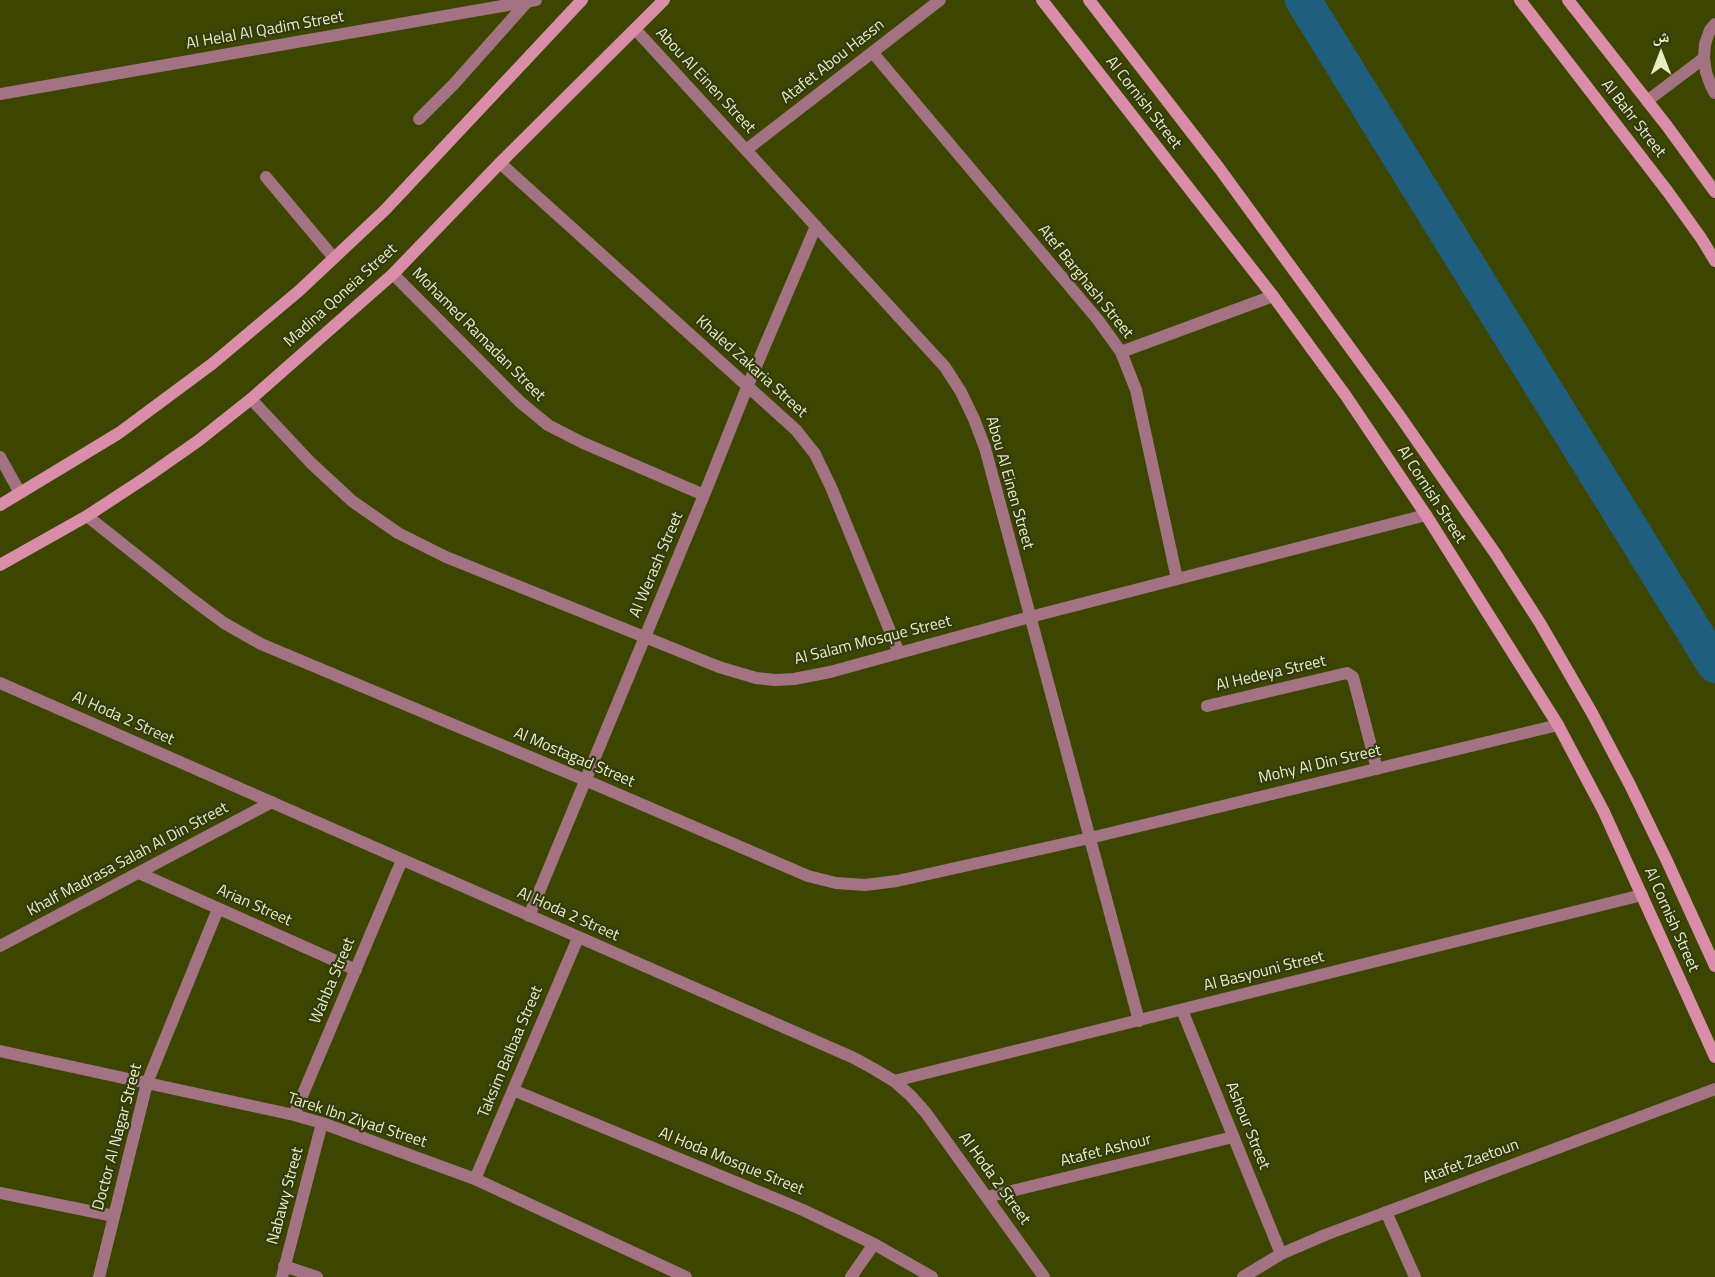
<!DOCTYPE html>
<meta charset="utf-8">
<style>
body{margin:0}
#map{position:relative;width:1715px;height:1277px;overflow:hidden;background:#3d4600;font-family:"Titillium Web","Noto Naskh Arabic",sans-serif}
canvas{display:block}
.north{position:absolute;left:1631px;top:24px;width:60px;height:60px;-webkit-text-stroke:4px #343a0d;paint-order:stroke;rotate:0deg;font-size:16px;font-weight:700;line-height:24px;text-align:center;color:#e5eec5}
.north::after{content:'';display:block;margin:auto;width:21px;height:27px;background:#e5eec5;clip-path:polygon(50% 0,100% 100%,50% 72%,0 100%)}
</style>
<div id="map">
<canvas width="1715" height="1277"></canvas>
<div class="north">ش</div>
</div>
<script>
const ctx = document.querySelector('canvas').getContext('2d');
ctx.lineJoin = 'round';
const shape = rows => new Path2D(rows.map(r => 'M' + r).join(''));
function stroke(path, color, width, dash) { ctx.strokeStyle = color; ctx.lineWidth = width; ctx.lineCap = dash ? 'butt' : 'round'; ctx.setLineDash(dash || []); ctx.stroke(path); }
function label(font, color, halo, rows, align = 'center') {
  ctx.font = font + ' "Titillium Web",sans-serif'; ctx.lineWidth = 4.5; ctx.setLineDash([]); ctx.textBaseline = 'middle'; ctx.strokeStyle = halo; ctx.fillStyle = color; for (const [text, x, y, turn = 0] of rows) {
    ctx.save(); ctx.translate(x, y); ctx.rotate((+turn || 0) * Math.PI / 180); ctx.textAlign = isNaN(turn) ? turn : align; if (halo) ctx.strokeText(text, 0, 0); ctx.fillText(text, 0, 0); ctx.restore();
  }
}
stroke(shape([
 [1303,0,1715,665]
]), '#205e80', 36);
stroke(shape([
 [1715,24,1710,30,1705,44,1704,58,1706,72,1711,86,1715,93],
 [1647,101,1704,58],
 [419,119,454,84,527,2],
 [266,177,334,258]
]), '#a37283', 12);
stroke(shape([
 [635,29,945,367,961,392,974,419,985,448,1139,1021],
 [873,53,1098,320,1121,352,1136,390,1177,579],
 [0,94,536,0],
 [746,150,940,0],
 [500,163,796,430,815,454,831,487,899,653],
 [393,274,520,402,548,425,581,442,704,495],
 [1121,352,1273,296],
 [251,399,311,463,352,501,398,533,446,557,719,667,756,678,775,680,794,679,830,672,1030,617,1426,515],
 [0,457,20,493],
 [87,516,189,597,224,623,261,644,585,780,808,876,836,883,865,885,897,881,1090,838,1558,725],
 [0,683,854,1058,874,1069,894,1081,911,1096,926,1113,1044,1277],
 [1207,706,1347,673,1353,677,1377,769],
 [139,873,356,970],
 [529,916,704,495,748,385,816,226],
 [0,946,272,802],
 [1182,1010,1281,1254],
 [0,1051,294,1115,322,1123,475,1179,686,1277],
 [894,1081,1642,895],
 [513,1090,803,1210,874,1244,932,1277],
 [294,1115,402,860],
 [475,1179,578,938],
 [0,1193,114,1216],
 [987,1197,1233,1137],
 [1386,1212,1415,1277],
 [284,1266,317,1277],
 [99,1277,147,1083,218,909],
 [282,1277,322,1123],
 [851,1277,874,1244],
 [1243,1277,1281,1254,1325,1235,1715,1089]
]), '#a37283', 12);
stroke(shape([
 [1042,0,1273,296,1346,396,1426,515,1558,725,1604,812,1715,1057],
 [1089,0,1219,168,1399,415,1495,553,1540,623,1592,713,1630,785,1666,859,1715,966],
 [1520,0,1668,192,1701,238,1715,261],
 [1568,0,1667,126,1715,192],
 [0,505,119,433,212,364,300,290,385,210,582,0],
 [0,565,87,516,148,476,198,441,251,399,393,274,500,163,664,0]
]), '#d98da8', 12);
label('16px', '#e5eec5', '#343a0d', [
 ["Al Helal Al Qadim Street",265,31,-10],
 ["Atafet Abou Hassn",833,62,-38],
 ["Abou Al Einen Street",705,81,47],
 ["Al Cornish Street",1143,103,52],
 ["Al Bahr Street",1633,119,52],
 ["Atef Barghash Street",1085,282,51],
 ["Madina Qoneia Street",341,296,-42],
 ["Mohamed Ramadan Street",478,335,45],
 ["Khaled Zakaria Street",751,367,42],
 ["Abou Al Einen Street",1009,483,74],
 ["Al Cornish Street",1431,495,57],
 ["Al Werash Street",657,565,-67],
 ["Al Salam Mosque Street",873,641,-14],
 ["Al Hedeya Street",1271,674,-13],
 ["Al Hoda 2 Street",123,719,24],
 ["Al Mostagad Street",574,758,23],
 ["Mohy Al Din Street",1320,765,-13],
 ["Khalf Madrasa Salah Al Din Street",128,860,-28],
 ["Arian Street",254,906,24],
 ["Al Hoda 2 Street",568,915,24],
 ["Al Cornish Street",1671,920,66],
 ["Al Basyouni Street",1264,972,-14],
 ["Wahba Street",333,981,-67],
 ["Taksim Balbaa Street",511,1052,-67],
 ["Tarek Ibn Ziyad Street",357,1121,18],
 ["Ashour Street",1247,1126,68],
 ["Doctor Al Nagar Street",118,1137,-75],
 ["Atafet Ashour",1106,1151,-14],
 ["Al Hoda Mosque Street",731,1162,22],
 ["Atafet Zaetoun",1471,1162,-20],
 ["Al Hoda 2 Street",994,1179,54],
 ["Nabawy Street",286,1196,-75]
]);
</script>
